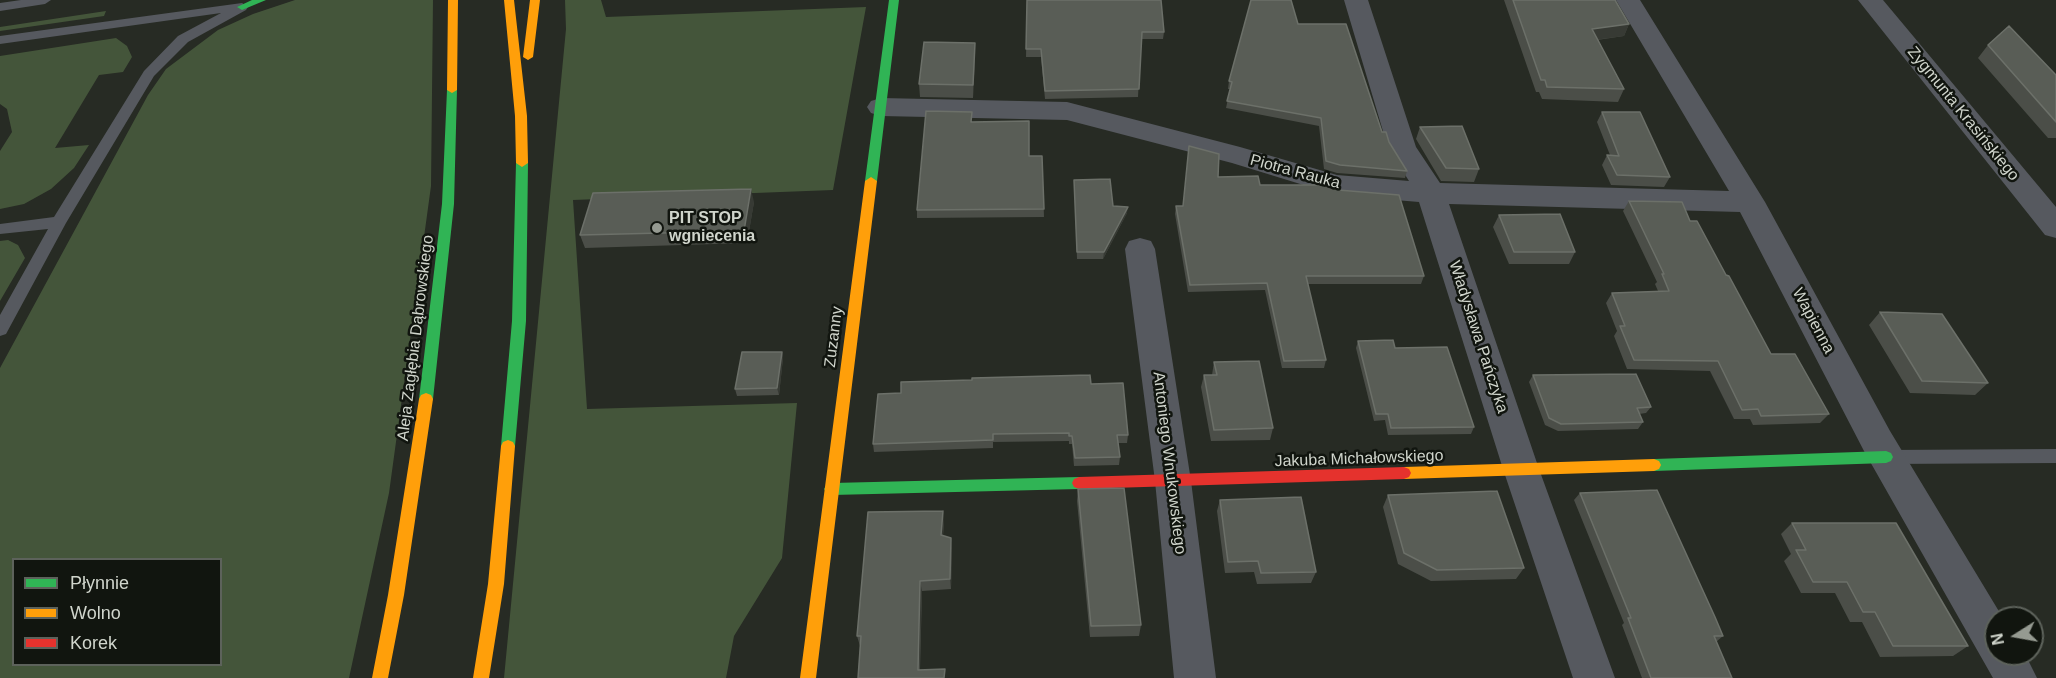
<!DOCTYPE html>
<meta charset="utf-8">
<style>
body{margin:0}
#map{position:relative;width:2056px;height:678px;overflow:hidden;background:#272b24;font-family:Helvetica,sans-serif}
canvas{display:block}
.legend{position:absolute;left:12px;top:558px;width:210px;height:108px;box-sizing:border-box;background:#11150f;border:2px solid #5d625b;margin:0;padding:8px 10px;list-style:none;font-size:18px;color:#d0d5cc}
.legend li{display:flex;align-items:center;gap:12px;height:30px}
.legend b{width:30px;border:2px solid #5d625b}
.north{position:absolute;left:1984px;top:606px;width:60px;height:60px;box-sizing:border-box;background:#11150f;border:2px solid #5d625b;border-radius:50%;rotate:259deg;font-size:16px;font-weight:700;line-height:24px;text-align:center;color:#d0d5cc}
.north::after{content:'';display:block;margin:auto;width:21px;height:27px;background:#959a91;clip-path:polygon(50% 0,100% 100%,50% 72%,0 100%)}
</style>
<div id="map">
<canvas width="2056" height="678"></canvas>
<ul class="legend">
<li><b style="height:8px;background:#30b455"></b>Płynnie</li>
<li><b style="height:8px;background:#ff9f0a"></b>Wolno</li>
<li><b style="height:8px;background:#e5322d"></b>Korek</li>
</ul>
<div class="north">N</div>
</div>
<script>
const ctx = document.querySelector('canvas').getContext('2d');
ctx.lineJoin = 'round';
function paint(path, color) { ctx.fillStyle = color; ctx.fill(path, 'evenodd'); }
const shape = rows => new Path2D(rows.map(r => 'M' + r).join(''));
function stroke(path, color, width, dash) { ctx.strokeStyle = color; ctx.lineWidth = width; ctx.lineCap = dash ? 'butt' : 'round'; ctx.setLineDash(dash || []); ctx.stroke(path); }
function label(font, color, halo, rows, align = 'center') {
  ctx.font = font + ' Helvetica,sans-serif'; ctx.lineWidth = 5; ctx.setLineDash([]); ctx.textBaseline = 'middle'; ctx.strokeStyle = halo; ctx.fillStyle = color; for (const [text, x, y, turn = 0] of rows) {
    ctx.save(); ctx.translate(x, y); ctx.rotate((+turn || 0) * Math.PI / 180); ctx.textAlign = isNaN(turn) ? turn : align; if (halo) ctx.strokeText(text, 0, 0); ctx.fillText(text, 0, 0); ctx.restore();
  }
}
paint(shape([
 [295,0,433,0,431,186,389,493,349,678,0,678,0,368,148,95,166,69,218,30,253,14],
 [14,560,220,560,220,664,14,664],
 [565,0,601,0,606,17,866,7,833,190,573,200,587,409,797,403,782,558,734,636,726,678,504,678,566,29],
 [106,11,104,16,0,31,0,27],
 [116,38,127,46,132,57,123,72,99,75,55,148,89,145,74,168,51,189,24,204,0,209,0,151,12,132,7,109,0,104,0,56],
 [8,240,18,245,25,258,0,301,0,241]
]), '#44553a');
paint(shape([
 [21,0,51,0,45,4,0,11,0,3,21,0],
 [242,3,248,7,246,10,188,42,154,76,66,223,6,334,0,336,0,315,48,229,0,234,0,224,54,217,144,71,178,36,221,13,0,44,0,36,242,3],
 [2056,449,2056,463,1886,464,1880,462,1877,457,1880,452,1886,450,2056,449]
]), '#56595f');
paint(shape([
 [1344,0,1368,0,1416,147,1440,183,1729,191,1616,0,1640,0,1765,202,1890,431,2003,618,1996,618,1996,654,2025,654,2037,678,1993,678,1864,451,1740,212,1449,204,1539,469,1615,678,1573,678,1503,469,1419,202,1336,195,1232,163,1067,120,881,116,871,113,867,107,871,101,881,98,1067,102,1240,147,1337,175,1409,181,1388,148,1344,0],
 [1858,0,1883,0,2056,207,2056,238,2045,235,1858,0],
 [1140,238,1151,241,1155,249,1191,481,1216,678,1174,678,1155,481,1125,249,1129,241,1140,238]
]), '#56595f');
paint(shape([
 [252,0,266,0,242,10,237,7,252,0],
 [889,0,899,0,877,181,871,185,865,181,889,0],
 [452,87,457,90,454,204,433,399,431,403,426,405,421,403,419,399,442,204,447,90,452,87],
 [522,159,528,163,526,321,515,446,513,450,508,452,503,450,501,446,512,321,516,163,522,159],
 [1886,451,1891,453,1893,457,1891,461,1886,463,1654,471,1649,469,1647,465,1649,461,1654,459,1886,451],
 [1079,477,1084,479,1086,483,1084,487,1079,489,832,495,827,494,824,489,827,484,832,483,1079,477]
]), '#30b455');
paint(shape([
 [448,0,458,0,457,90,452,93,447,90,448,0],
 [504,0,514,0,527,116,528,163,522,167,516,163,515,116,504,0],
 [530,0,540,0,533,57,528,60,523,57,530,0],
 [871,177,877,181,816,678,800,678,865,181,871,177],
 [426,393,431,395,433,399,404,595,388,678,372,678,388,595,419,399,421,395,426,393],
 [508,440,513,442,515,446,504,584,489,678,473,678,488,584,501,446,503,442,508,440],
 [1654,459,1659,461,1661,465,1659,469,1654,471,1404,479,1399,477,1397,473,1399,469,1404,467,1654,459]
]), '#ff9f0a');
paint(shape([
 [1404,467,1409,469,1411,473,1409,477,1404,479,1079,489,1074,487,1072,483,1074,479,1079,477,1404,467]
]), '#e5322d');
paint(shape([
 [1027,0,1164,32,1163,39,1141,39,1138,97,1045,99,1041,57,1026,57],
 [1504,0,1615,0,1629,24,1624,36,1597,40,1624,89,1618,102,1542,99,1539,92,1536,92],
 [1298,24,1389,142,1407,171,1405,178,1337,173,1324,169,1319,126,1226,108,1230,89,1228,89,1229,81],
 [1988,45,2056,75,2056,138,2048,138,1978,58],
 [975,55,973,98,920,97,919,84],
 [1602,112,1670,177,1664,187,1611,185,1602,165,1607,155,1610,155,1597,122],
 [972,122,1029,156,1042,156,1044,217,917,218,917,210],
 [1420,127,1479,169,1474,182,1441,181,1416,139],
 [1218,177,1260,185,1424,276,1421,284,1308,284,1326,360,1324,368,1282,368,1265,290,1188,292,1175,214,1176,206,1183,206],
 [1074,180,1113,206,1127,213,1103,259,1077,259],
 [1629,201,1690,221,1726,275,1771,354,1829,414,1820,423,1753,425,1750,419,1734,419,1710,371,1627,369,1614,336,1617,331,1606,303,1612,293,1658,291,1655,284,1657,282,1623,211],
 [754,202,747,243,585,248,580,235],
 [1499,215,1575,252,1569,264,1509,264,1493,227],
 [1880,312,1988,383,1975,395,1910,393,1869,325],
 [1358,341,1395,348,1474,427,1471,434,1388,435,1385,420,1374,421,1356,348],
 [782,352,783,358,779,395,737,396,735,389],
 [1214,362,1273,428,1270,440,1211,441,1201,387,1204,375,1212,375],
 [1533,375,1651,407,1646,413,1639,414,1643,422,1638,429,1558,431,1545,425,1529,382],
 [1091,384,1128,435,1127,443,1118,443,1120,457,1119,465,1074,466,1072,444,1069,444,1069,441,993,442,993,448,874,452,873,444],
 [1078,489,1141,625,1139,636,1090,637,1077,501],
 [1580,493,1723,636,1716,642,1732,678,1642,678,1622,625,1624,623,1574,500],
 [1388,495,1524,568,1516,579,1431,581,1398,564,1383,507],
 [1220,500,1316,572,1311,583,1257,584,1254,572,1225,573,1217,511],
 [944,522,943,536,952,548,951,589,922,591,920,670,858,678,860,646,857,636],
 [1792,523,1968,646,1953,656,1880,657,1862,622,1850,622,1835,593,1801,593,1784,561,1791,554,1781,534]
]), '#4b4e48');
paint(shape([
 [1629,24,1624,36,1586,41,1592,29],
 [975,43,975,55,973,98,973,85],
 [751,189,754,202,747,243,744,231],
 [1128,207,1127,213,1103,259,1104,252],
 [782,352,783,358,779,395,777,388],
 [943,511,944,522,942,546,941,535],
 [951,538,952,548,951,589,950,579],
 [920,581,922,591,919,678,918,670]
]), '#373a34');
const building = shape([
 [1027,0,1161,0,1164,32,1142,32,1139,89,1045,91,1041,49,1026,49,1027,0],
 [1251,0,1291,0,1298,24,1346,24,1382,132,1386,132,1389,142,1407,171,1340,165,1326,161,1321,118,1227,101,1232,82,1229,81,1251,0],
 [1513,0,1615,0,1629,24,1592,29,1624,89,1547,87,1545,80,1541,80,1513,0],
 [2009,26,2056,75,2056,122,1988,45,2009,26],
 [924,42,975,43,973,85,919,84,924,42],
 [926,111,972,112,971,122,1029,121,1029,156,1042,156,1044,209,917,210,926,111],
 [1602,112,1640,112,1670,177,1617,175,1607,155,1619,156,1602,112],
 [1462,126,1479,169,1446,168,1420,127,1462,126],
 [1189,146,1219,154,1218,177,1258,176,1260,185,1322,185,1338,190,1399,195,1424,276,1306,276,1326,360,1284,361,1267,283,1190,285,1176,206,1183,206,1189,146],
 [1110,179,1113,206,1128,207,1104,252,1077,252,1074,180,1110,179],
 [751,189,744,231,580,235,593,193,751,189],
 [1629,201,1682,202,1690,221,1697,221,1726,275,1729,276,1771,354,1795,354,1829,414,1761,416,1758,409,1742,410,1718,361,1634,360,1620,326,1625,326,1612,293,1669,291,1662,274,1664,274,1629,201],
 [1560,214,1575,252,1514,252,1499,215,1560,214],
 [1880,312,1942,314,1988,383,1922,381,1880,312],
 [1393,340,1395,348,1447,347,1474,427,1391,428,1388,414,1376,414,1358,341,1393,340],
 [742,352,782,352,777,388,735,389,742,352],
 [1259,361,1273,428,1214,430,1204,375,1217,375,1214,362,1259,361],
 [1636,374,1651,407,1637,408,1643,422,1561,424,1549,418,1533,375,1636,374],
 [1090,375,1091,384,1123,383,1128,435,1117,435,1120,457,1075,458,1072,436,1069,436,1069,433,993,434,993,440,873,444,878,394,901,393,901,382,972,380,972,378,1090,375],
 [1124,488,1141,625,1091,626,1078,489,1124,488],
 [1657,490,1715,617,1723,636,1714,636,1732,678,1651,678,1628,618,1631,618,1580,493,1657,490],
 [1497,491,1524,568,1437,570,1404,553,1388,495,1497,491],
 [1301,497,1316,572,1261,573,1258,561,1228,562,1220,500,1301,497],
 [943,511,941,535,951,538,950,579,920,581,918,670,945,669,944,678,858,678,861,636,857,636,868,512,943,511],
 [1792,523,1896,523,1968,646,1893,646,1875,612,1863,612,1847,582,1813,582,1796,550,1806,550,1792,523]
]);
paint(building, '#595d56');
stroke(building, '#6c7069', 1.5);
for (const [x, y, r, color] of [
 [657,228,6,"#959a91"]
]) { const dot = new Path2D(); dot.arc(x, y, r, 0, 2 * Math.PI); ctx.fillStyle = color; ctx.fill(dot); stroke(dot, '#11150f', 2); }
label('16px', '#d0d5cc', '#11150f', [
 ["Zygmunta Krasińskiego",1963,114,51],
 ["Piotra Rauka",1295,172,15],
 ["Wapienna",1813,321,62],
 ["Zuzanny",834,337,-83],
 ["Władysława Pańczyka",1478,337,72],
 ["Aleja Zagłębia Dąbrowskiego",416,338,-83],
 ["Jakuba Michałowskiego",1359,459,-2],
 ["Antoniego Wnukowskiego",1169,463,83]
]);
label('bold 16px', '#d0d5cc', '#11150f', [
 ["PIT STOP",669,219],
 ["wgniecenia",669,237]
], 'left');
</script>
